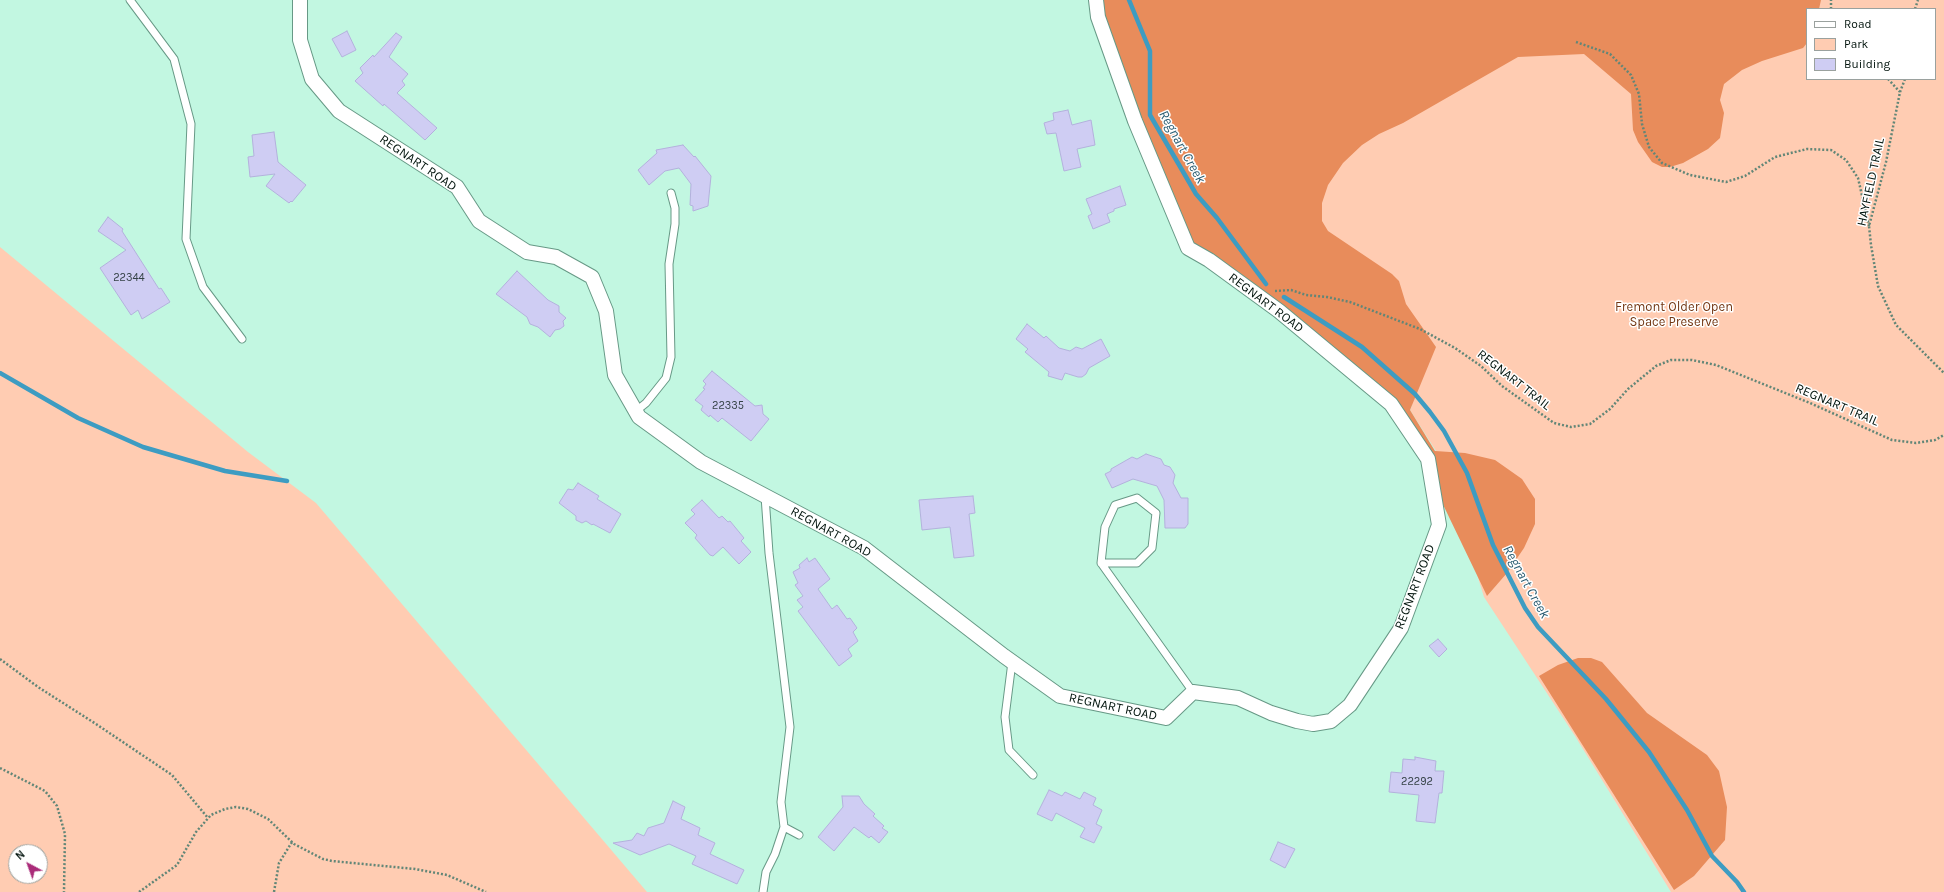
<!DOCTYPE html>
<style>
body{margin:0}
#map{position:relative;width:1944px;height:892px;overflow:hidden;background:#c2f7e1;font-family:Karla,sans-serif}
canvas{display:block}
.legend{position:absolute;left:1806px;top:8px;width:130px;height:72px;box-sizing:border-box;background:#fff;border:1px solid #9aa19e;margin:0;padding:5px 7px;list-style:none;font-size:12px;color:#02140d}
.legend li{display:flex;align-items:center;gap:8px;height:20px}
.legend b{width:20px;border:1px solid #9aa19e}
.north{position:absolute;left:8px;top:844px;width:40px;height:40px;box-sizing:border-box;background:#fff;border:1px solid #9aa19e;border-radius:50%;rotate:319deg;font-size:11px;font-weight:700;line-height:16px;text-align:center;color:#02140d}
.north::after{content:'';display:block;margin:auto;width:14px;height:18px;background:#aa2b79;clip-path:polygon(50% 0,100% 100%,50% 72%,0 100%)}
</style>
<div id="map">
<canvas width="1944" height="892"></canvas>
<ul class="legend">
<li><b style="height:5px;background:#fff"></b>Road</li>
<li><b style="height:11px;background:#ffccb2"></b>Park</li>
<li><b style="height:11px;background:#cfcdf3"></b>Building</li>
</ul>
<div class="north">N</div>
</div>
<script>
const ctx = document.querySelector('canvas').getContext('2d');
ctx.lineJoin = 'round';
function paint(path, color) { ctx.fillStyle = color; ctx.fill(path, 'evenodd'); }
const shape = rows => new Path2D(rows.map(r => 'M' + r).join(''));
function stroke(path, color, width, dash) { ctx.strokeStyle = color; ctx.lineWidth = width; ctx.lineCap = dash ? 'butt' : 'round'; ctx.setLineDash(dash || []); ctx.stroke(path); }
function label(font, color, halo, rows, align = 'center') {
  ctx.font = font + ' Karla,sans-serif'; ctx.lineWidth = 3; ctx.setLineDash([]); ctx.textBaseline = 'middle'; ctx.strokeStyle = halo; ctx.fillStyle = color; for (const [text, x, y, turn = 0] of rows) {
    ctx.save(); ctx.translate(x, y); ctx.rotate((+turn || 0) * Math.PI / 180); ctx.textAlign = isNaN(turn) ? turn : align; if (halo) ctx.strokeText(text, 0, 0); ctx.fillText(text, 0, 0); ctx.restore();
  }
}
paint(shape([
 [1102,0,1944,0,1944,892,1671,892,1575,736,1484,597,1440,454,1436,451,1410,410,1412,405],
 [1807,9,1935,9,1935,79,1807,79],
 [0,247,248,452,316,503,647,892,0,892],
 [16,852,40,852,40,876,16,876]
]), '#ffccb2');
paint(shape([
 [1091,0,1821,0,1819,9,1807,9,1807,43,1803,48,1762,61,1742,70,1724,84,1720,100,1724,113,1720,138,1708,149,1683,163,1670,167,1662,167,1652,162,1638,142,1633,130,1631,94,1584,54,1518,57,1403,123,1379,134,1362,145,1343,163,1328,185,1322,203,1322,221,1328,231,1392,274,1399,281,1406,304,1436,347,1410,410,1435,451,1465,453,1495,460,1522,479,1535,499,1535,524,1524,548,1507,573,1487,596,1423,463,1388,406,1261,303,1221,277,1176,235,1130,127,1094,21],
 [1578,658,1591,658,1602,662,1647,713,1707,755,1719,771,1727,807,1725,840,1694,876,1674,890,1539,676,1558,665]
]), '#e88c5b');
stroke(shape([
 [1129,0,1150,51,1150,115,1196,194,1217,218,1266,284],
 [1284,297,1362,347,1415,394,1430,412,1444,431,1467,473,1493,545,1525,608,1538,627,1606,699,1649,752,1687,810,1712,856,1737,882,1744,892],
 [0,373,78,418,143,447,225,471,287,481]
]), '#3d9cc2', 4.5);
const building = shape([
 [347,31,356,50,342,57,332,39,347,31],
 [396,33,402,37,389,57,408,74,402,81,405,85,397,93,437,128,425,140,384,104,383,106,355,81,363,73,360,68,373,55,374,57,396,33],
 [1068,110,1072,125,1091,120,1095,145,1077,149,1081,167,1064,171,1056,133,1047,134,1044,123,1054,120,1053,113,1068,110],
 [274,132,278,162,306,185,292,202,291,201,289,203,266,186,275,174,250,177,248,157,254,156,252,135,274,132],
 [683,145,694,157,695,156,711,176,708,206,693,211,693,206,690,205,691,184,679,168,665,171,649,185,638,170,657,153,656,150,683,145],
 [1120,186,1126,205,1114,209,1114,211,1107,214,1110,222,1093,229,1088,216,1092,214,1086,199,1120,186],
 [108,217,123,229,122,231,159,289,161,288,170,302,142,319,138,310,131,315,100,268,126,250,98,231,108,217],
 [517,271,548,300,559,306,559,312,566,318,563,321,564,326,560,329,555,330,550,337,538,327,530,324,527,317,496,294,517,271],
 [1027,324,1044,338,1046,336,1059,348,1070,351,1076,347,1082,349,1101,339,1110,356,1089,368,1086,374,1082,377,1078,377,1065,373,1062,380,1048,376,1049,372,1025,352,1028,349,1016,339,1027,324],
 [712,371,755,406,762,405,763,414,769,419,751,441,722,418,718,422,710,415,709,417,701,410,703,406,695,400,705,389,703,388,706,384,703,381,712,371],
 [1146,454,1161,459,1164,465,1170,467,1175,475,1173,483,1181,498,1188,498,1188,524,1185,528,1165,528,1164,500,1157,486,1133,479,1112,488,1105,474,1111,471,1111,469,1132,457,1137,459,1146,454],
 [578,483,599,496,597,499,621,514,610,533,593,524,592,525,586,521,582,523,576,520,576,516,559,503,568,489,573,490,578,483],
 [973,496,975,513,969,514,974,556,954,558,950,527,922,530,919,500,973,496],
 [702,500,719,518,722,516,728,522,730,521,744,538,741,541,751,552,739,564,723,547,713,556,710,555,695,538,697,535,685,523,695,514,691,510,702,500],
 [807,558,809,562,815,558,830,579,818,589,832,609,837,605,847,619,850,618,857,628,853,632,858,641,848,649,852,656,839,666,798,611,803,607,797,600,803,596,795,585,798,583,793,572,800,568,799,565,807,558],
 [1438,639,1447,649,1439,657,1429,646,1438,639],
 [1415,757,1436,761,1435,771,1444,771,1442,793,1439,793,1435,823,1416,821,1419,795,1389,792,1391,772,1402,773,1403,759,1415,760,1415,757],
 [1049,790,1062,796,1065,792,1080,799,1084,792,1096,798,1093,805,1102,810,1096,824,1102,827,1094,843,1080,837,1085,828,1056,813,1052,821,1037,814,1049,790],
 [842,796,859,796,864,804,875,814,873,816,884,826,882,828,888,832,879,843,871,836,869,838,854,827,834,851,818,837,843,807,842,796],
 [673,801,685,807,681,819,700,828,698,835,715,843,710,854,744,870,737,884,692,864,696,856,669,844,640,855,613,843,632,840,637,833,644,836,648,828,664,823,673,801],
 [1278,842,1295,849,1285,868,1270,860,1278,842]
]);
paint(building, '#cfcdf3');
stroke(building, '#b3b1dc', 1);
const service = shape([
 [130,0,174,59,191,124,186,239,203,287,242,339],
 [636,411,646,403,666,378,671,357,669,264,675,224,675,208,671,193],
 [765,496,769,553,790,727,781,802,784,827,799,835],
 [1101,563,1137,563,1152,548,1156,513,1137,498,1115,505,1105,527,1101,563,1193,692],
 [1012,662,1005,717,1009,750,1033,775],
 [763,892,766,872,775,854,784,827]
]);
const minor = shape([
 [300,0,300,40,312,79,339,111,457,187,479,221,527,252,556,257,592,277,606,311,615,375,639,417,701,462,864,548,1004,656,1060,696,1166,718,1193,692,1238,698,1271,713,1297,721,1313,724,1331,721,1350,705,1401,628,1439,525,1428,459,1391,404,1279,311,1209,260,1188,248,1135,121,1098,17,1096,0]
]);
stroke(service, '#679986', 9);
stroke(minor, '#679986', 16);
stroke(shape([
 [1831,9,1831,0],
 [1915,9,1918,0],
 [1576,42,1610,54,1631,75,1639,94,1642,124,1649,147,1662,163,1690,175,1726,182,1745,176,1775,157,1807,149,1831,150,1846,160,1858,178,1869,226],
 [1888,79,1900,92],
 [1905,79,1900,92,1886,162,1869,226,1871,245,1878,286,1896,325,1944,373],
 [1275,291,1291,290,1306,295,1327,297,1350,302,1420,329,1455,348,1481,366,1502,386,1554,423,1571,427,1590,424,1610,409,1628,389,1656,366,1671,360,1692,360,1716,365,1810,403,1892,440,1916,443,1935,440,1944,435],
 [0,659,38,687,96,724,172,775,208,818],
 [0,768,45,791,57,806,65,834,64,892],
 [139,892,177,865,196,832,211,815,225,809,236,807,248,809,268,819,294,844,323,859,332,861,415,869,447,875,486,892],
 [274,892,279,863,292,842]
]), '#628677', 2.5, [2, 2]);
stroke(service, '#fff', 7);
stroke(minor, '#fff', 14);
label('11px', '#354246', null, [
 ["22344",129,278],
 ["22335",728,406],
 ["22292",1417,782]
]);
label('13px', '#02140d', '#fff', [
 ["REGNART ROAD",418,163,34],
 ["HAYFIELD TRAIL",1871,182,-78],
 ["REGNART ROAD",1266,303,37],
 ["REGNART TRAIL",1514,380,38],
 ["REGNART TRAIL",1837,405,23],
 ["REGNART ROAD",831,532,29],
 ["REGNART ROAD",1415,587,-69],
 ["REGNART ROAD",1113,707,12]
]);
label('13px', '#743815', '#fff', [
 ["Fremont Older Open",1674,307],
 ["Space Preserve",1674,322]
]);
label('italic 14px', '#2b5d72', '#fff', [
 ["Regnart Creek",1182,147,61],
 ["Regnart Creek",1526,582,61]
]);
</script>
